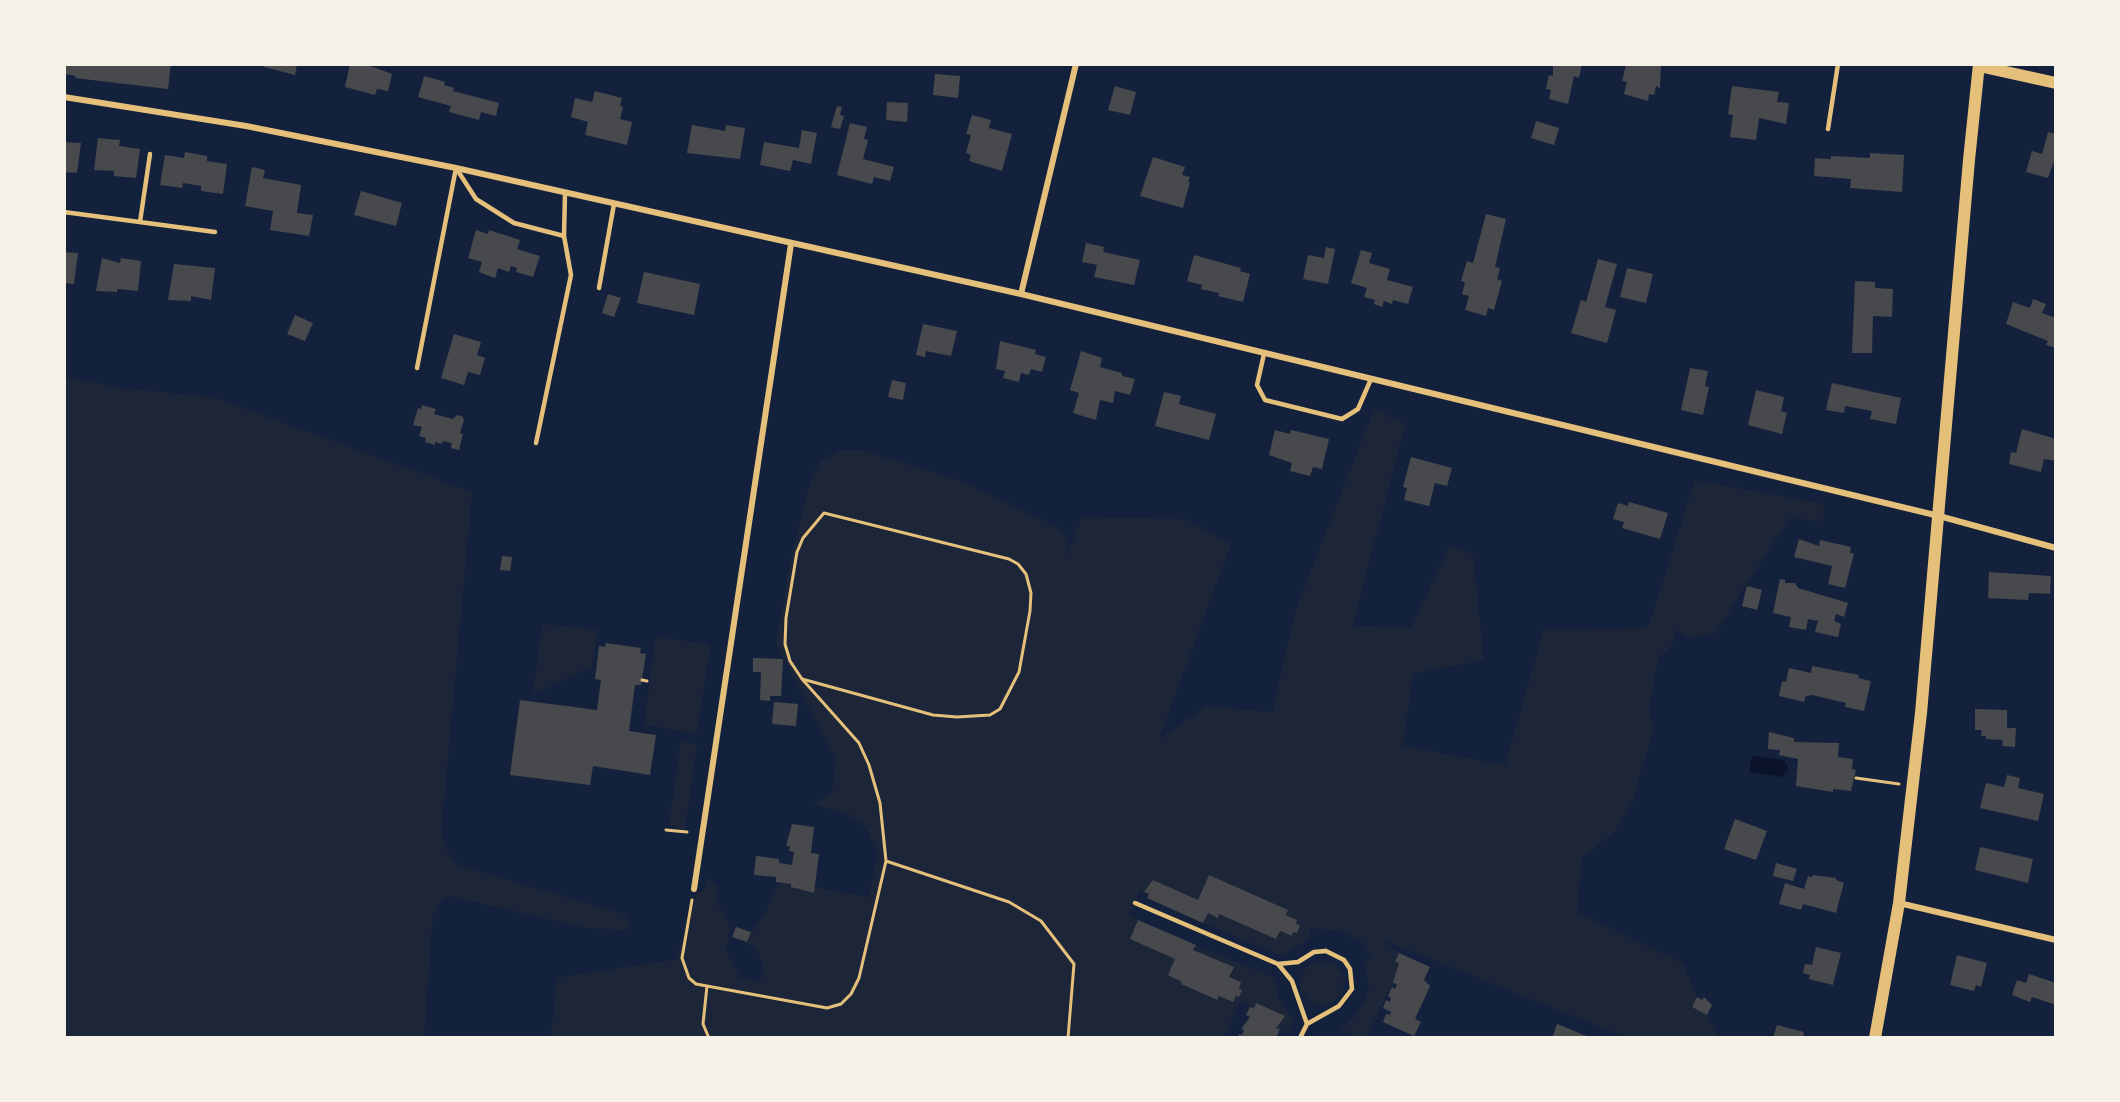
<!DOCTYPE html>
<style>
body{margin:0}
#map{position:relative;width:2120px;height:1102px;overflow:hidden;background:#14213d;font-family:"Work Sans",sans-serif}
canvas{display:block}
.frame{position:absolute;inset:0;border:66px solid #f6f1e7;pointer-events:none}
</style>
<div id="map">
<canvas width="2120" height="1102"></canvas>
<div class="frame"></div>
</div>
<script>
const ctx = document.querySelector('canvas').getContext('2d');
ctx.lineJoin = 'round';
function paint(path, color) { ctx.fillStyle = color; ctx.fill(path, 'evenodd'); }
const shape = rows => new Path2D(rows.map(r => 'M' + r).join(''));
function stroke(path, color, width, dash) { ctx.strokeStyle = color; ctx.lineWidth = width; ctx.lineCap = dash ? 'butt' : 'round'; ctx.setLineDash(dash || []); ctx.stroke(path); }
paint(shape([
 [65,377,121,388,214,397,472,492,441,833,446,848,454,862,464,867,624,914,630,924,626,930,586,928,449,896,440,902,433,914,424,1037,65,1037],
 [1374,409,1405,424,1353,626,1411,627,1450,545,1473,554,1484,660,1413,674,1403,746,1505,765,1544,629,1648,628,1695,480,1824,504,1823,521,1789,518,1715,634,1689,637,1677,630,1670,648,1658,658,1649,709,1654,728,1632,802,1615,831,1582,858,1577,912,1683,963,1697,997,1692,1007,1707,1015,1719,1037,1625,1037,1381,939,1399,953,1395,962,1399,963,1397,968,1399,970,1371,1029,1366,1037,1357,1037,1340,1030,1354,1017,1366,999,1369,986,1364,960,1371,956,1365,944,1341,931,1309,928,1310,939,1281,956,1203,923,1208,913,1217,917,1219,914,1276,939,1280,931,1291,936,1293,932,1297,933,1300,926,1296,923,1297,920,1286,915,1288,910,1209,876,1198,900,1154,881,1144,892,1140,890,1129,915,1138,920,1130,939,1175,959,1168,975,1182,982,1181,985,1216,1000,1219,996,1239,997,1241,982,1229,977,1233,967,1193,950,1196,945,1275,978,1278,998,1293,1020,1290,1034,1276,1028,1284,1016,1257,1004,1254,1008,1240,1002,1224,1037,551,1038,557,978,676,959,697,892,704,891,707,879,718,885,715,899,731,927,726,951,741,978,758,982,765,972,756,948,747,942,751,932,766,912,779,882,805,889,805,891,814,892,815,887,868,897,878,854,866,828,848,814,814,804,832,793,836,760,776,644,791,558,809,485,820,462,840,450,861,450,962,481,1057,527,1068,538,1066,557,1082,517,1185,519,1231,544,1159,739,1206,706,1272,712,1296,609],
 [547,624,597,630,592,666,535,694,533,692,542,627],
 [659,637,706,644,710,647,697,734,644,725,655,641],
 [681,741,697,745,685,829,669,825],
 '1300 983a22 22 0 1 1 44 0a22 22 0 1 1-44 0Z'
]), '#1d2539');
paint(shape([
 [1752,756,1785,760,1785,765,1788,766,1787,772,1784,772,1784,777,1749,772]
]), '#0b132b');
paint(shape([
 [64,64,171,64,168,89,75,78,76,76,64,74],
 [264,64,297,64,295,75,264,67],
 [350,64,365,64,392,74,388,91,377,89,375,95,345,87],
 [1553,64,1582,64,1579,78,1574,76,1568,104,1549,99,1551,90,1546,89,1549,75,1553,76],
 [1630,64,1661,64,1660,88,1656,86,1654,95,1649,94,1648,101,1624,94,1627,82,1622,81,1626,65],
 [935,74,960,76,958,98,933,95],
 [424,76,445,82,444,85,454,88,453,91,499,103,496,116,481,112,479,120,449,112,451,106,418,97],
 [1115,86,1136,92,1130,115,1108,110],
 [1732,86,1779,92,1777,102,1789,103,1786,124,1759,118,1756,140,1730,137,1733,115,1728,114],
 [595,91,622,98,620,106,623,107,620,119,632,122,627,145,585,135,588,122,571,117,575,98,592,102],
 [887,102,908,103,907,122,886,120],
 [837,106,842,107,840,115,844,116,840,129,831,127],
 [972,115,991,120,989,128,1012,134,1002,171,969,161,971,155,966,153,971,135,966,134],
 [1536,121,1559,128,1554,145,1531,138],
 [850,123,867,127,864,139,868,140,863,159,894,167,890,181,874,177,872,184,837,175],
 [692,125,725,131,726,125,745,128,740,159,687,153],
 [802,130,817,133,811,164,793,160,790,171,760,165,764,142,799,148],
 [2048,132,2056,134,2056,156,2048,178,2026,172,2032,151,2042,154],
 [98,138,120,140,119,146,140,149,136,178,114,176,114,171,94,170],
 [64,142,81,143,77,173,64,172],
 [185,152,207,156,207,161,227,164,223,194,201,191,201,186,183,183,182,188,160,185,165,155,184,158],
 [1870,153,1904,155,1902,192,1850,188,1851,179,1814,176,1815,158,1831,159,1831,156,1870,158],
 [1153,157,1185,167,1182,175,1190,177,1188,182,1190,182,1183,208,1140,196],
 [252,167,265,170,263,178,301,185,297,213,313,215,309,236,270,230,273,211,245,206],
 [361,191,402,203,396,226,354,215],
 [1486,214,1506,219,1495,267,1500,268,1497,279,1502,281,1494,310,1488,308,1486,316,1465,310,1469,296,1462,294,1465,282,1461,281,1467,261,1473,263],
 [476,230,488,234,489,230,520,240,517,249,540,256,533,277,516,272,517,268,511,266,509,272,498,268,495,278,479,272,482,262,468,258],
 [1086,243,1104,247,1103,252,1140,260,1134,285,1094,277,1097,265,1082,262],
 [1326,247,1335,249,1328,284,1303,279,1308,255,1324,258],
 [1361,250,1372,253,1369,263,1390,269,1387,280,1413,287,1408,304,1393,300,1392,304,1384,301,1382,307,1374,304,1375,300,1364,297,1367,288,1351,283],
 [64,252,78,253,74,284,64,283],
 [1194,255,1241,268,1240,271,1250,274,1243,302,1218,296,1219,293,1201,289,1202,285,1187,281],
 [102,258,120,263,121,258,141,261,138,291,117,289,117,292,96,291],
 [1598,259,1617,264,1605,307,1616,310,1607,343,1571,333,1581,300,1586,302],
 [174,264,215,268,211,300,191,296,191,301,168,300],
 [1627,268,1653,274,1646,303,1620,297],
 [644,272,700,284,694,315,637,303],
 [1855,281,1875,282,1875,288,1893,289,1892,317,1873,316,1872,353,1852,353],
 [608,294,621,298,614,317,602,313],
 [2033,299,2046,304,2042,313,2056,318,2056,348,2046,345,2048,341,2006,324,2013,302,2030,308],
 [295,315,313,323,305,341,287,334],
 [923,324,957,331,951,356,926,351,925,357,916,355],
 [454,334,481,342,477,355,485,358,480,375,468,372,464,385,441,378],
 [1000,341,1036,350,1035,354,1046,357,1042,372,1031,369,1029,375,1021,373,1019,382,1003,378,1005,371,996,369],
 [1081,351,1102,358,1100,367,1122,373,1122,376,1135,379,1130,395,1115,391,1113,403,1100,400,1096,420,1073,413,1079,393,1070,390],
 [1690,368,1708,371,1705,386,1709,387,1703,415,1681,410],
 [892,380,906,383,903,400,888,397],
 [1832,383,1901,398,1896,424,1870,419,1872,411,1845,406,1844,413,1826,410],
 [1756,390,1784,397,1781,411,1787,413,1782,434,1748,425],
 [1164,392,1181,396,1179,404,1216,414,1209,440,1155,426],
 [422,405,436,409,434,414,453,419,457,415,462,416,464,420,460,433,463,434,459,450,451,448,452,443,443,441,442,444,435,442,435,445,425,442,426,438,419,436,422,427,413,425,418,408,421,409],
 [2022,429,2056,439,2056,461,2044,459,2041,472,2009,464,2011,452,2016,453],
 [1275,430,1290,434,1291,430,1329,439,1322,469,1313,467,1310,476,1290,471,1292,463,1269,455],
 [1411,457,1452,468,1447,486,1435,483,1429,506,1404,500,1407,488,1403,487],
 [1629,502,1668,513,1660,539,1622,528,1624,522,1613,519,1618,503,1628,506],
 [1799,539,1819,546,1820,540,1851,547,1850,553,1854,554,1845,588,1828,584,1832,566,1794,557],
 [502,556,512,557,510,571,500,570],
 [1989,572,2051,576,2050,594,2029,593,2028,600,1988,598],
 [1780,579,1785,580,1785,583,1795,583,1798,588,1848,603,1844,617,1836,614,1834,621,1841,624,1838,637,1815,632,1818,621,1808,619,1806,630,1789,627,1791,617,1773,613],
 [1747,586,1762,590,1757,610,1742,606],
 [606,643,641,648,640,653,646,654,641,685,635,685,629,731,656,735,650,775,593,766,590,785,510,775,520,700,597,710,601,680,595,679,599,646,605,647],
 [753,658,783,659,781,696,770,696,770,701,760,700,761,672,753,672],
 [1812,666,1859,675,1858,678,1871,681,1864,711,1845,707,1846,703,1812,695,1806,696,1804,702,1779,696,1782,681,1786,682,1789,668,1811,673],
 [774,702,798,704,796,726,772,724],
 [1975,709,2007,710,2007,728,2016,728,2015,747,2002,746,2003,740,1986,739,1986,736,1981,736,1982,730,1975,730],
 [1769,732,1794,738,1794,742,1839,743,1838,757,1853,759,1852,769,1856,770,1851,791,1833,789,1833,792,1796,786,1798,759,1779,755,1780,750,1768,749],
 [2007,775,2020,778,2018,788,2044,794,2038,821,1980,808,1986,783,2004,787],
 [1735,819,1767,831,1756,860,1724,849],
 [792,824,814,827,811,853,819,854,814,893,791,887,791,884,776,882,776,877,754,875,756,856,779,859,779,863,792,865,794,852,789,851,790,846,786,846],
 [1980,847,2033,859,2028,883,1975,870],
 [1776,863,1797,869,1793,881,1773,876],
 [1209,875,1288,910,1286,915,1297,920,1296,923,1300,926,1297,933,1293,932,1292,936,1280,931,1276,939,1219,914,1218,918,1208,913,1203,923,1147,898,1149,894,1144,892,1153,880,1198,900],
 [1813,875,1836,878,1836,880,1844,883,1836,913,1803,904,1801,910,1779,904,1785,883,1804,889,1808,876,1812,877],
 [1138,920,1196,945,1193,950,1234,967,1229,977,1241,982,1239,988,1242,990,1239,997,1236,996,1233,1002,1219,996,1217,1000,1181,984,1182,982,1168,975,1175,959,1130,939],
 [736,927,751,932,747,942,732,937],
 [1816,947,1841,953,1833,985,1809,979,1810,975,1803,973,1805,964,1812,965],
 [1399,953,1430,967,1424,980,1430,986,1415,1019,1421,1022,1414,1036,1383,1022,1386,1014,1390,1015,1391,1012,1383,1008,1386,1000,1390,1002,1391,998,1388,996,1392,987,1395,989,1397,984,1393,983,1399,963,1395,962],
 [1957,955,1987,963,1981,987,1976,985,1974,991,1950,985],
 [2029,974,2056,983,2056,1005,2032,997,2030,1002,2012,995,2017,980,2026,983],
 [1697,997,1702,1000,1704,997,1712,1005,1707,1015,1692,1007],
 [1256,1003,1285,1016,1276,1028,1280,1029,1276,1038,1237,1038,1239,1034,1242,1035,1244,1030,1241,1029,1250,1017,1246,1015,1250,1007,1254,1008],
 [1557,1024,1589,1037,1589,1038,1552,1038],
 [1777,1025,1804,1032,1803,1036,1808,1038,1773,1038]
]), '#48494c');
stroke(shape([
 [642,680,647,681],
 [1856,778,1899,784],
 [666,830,687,832],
 [886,861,1009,902,1041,921,1074,964,1068,1038],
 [692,900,682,958,689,978,696,984,827,1008,841,1004,851,994,859,978,886,861,880,803,869,765,859,743,802,679,790,661,785,644,786,618,797,552,803,538,824,513,1009,559,1018,564,1026,574,1031,593,1030,611,1019,672,1000,709,990,715,957,717,933,715,802,679],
 [707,986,703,1024,709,1038]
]), '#e5c07b', 3);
stroke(shape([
 [1828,129,1838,64],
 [456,168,476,199,514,223,564,236],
 [64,212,215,232],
 [140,222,150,154],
 [599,288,614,204],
 [1264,354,1257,385,1265,400,1342,419,1358,409,1371,379],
 [417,368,456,168],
 [536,443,571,275,564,236,565,193],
 [1135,903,1278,964],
 [1326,951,1344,960,1350,969,1352,989,1339,1006,1307,1024,1292,981,1278,964,1298,962,1314,952,1326,951],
 [1300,1038,1307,1024]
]), '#e5c07b', 4.5);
stroke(shape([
 [64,97,246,126,456,168,1021,294,1939,516,2056,548],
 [1021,294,1076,64],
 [694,889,791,244],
 [1899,903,2056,940]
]), '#e5c07b', 6);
stroke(shape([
 [1979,66,2056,83],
 [1875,1038,1899,903,1921,713,1969,160,1979,64]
]), '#e5c07b', 12);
</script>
